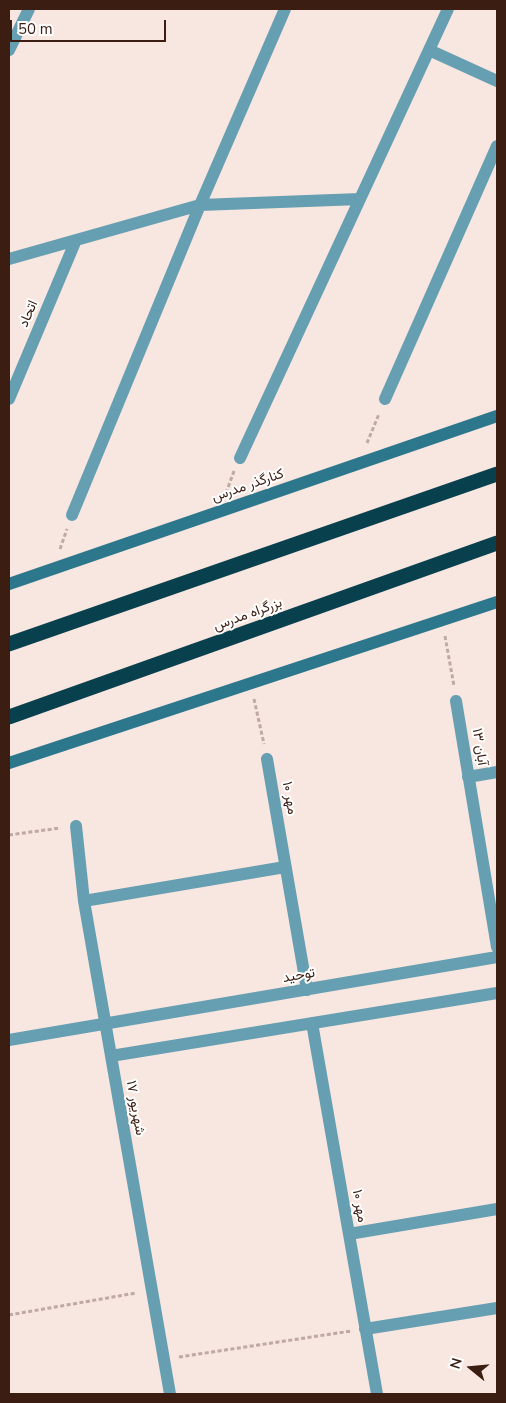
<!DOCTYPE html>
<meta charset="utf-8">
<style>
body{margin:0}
#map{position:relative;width:506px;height:1403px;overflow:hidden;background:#f8e6e0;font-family:"Nunito Sans",sans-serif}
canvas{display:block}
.frame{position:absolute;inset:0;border:10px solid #3b1d12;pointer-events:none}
.north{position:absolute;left:446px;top:1343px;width:50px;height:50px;-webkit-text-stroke:4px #fff;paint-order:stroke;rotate:287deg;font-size:14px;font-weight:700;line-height:20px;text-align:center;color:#3b1d12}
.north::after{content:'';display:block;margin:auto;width:18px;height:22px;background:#3b1d12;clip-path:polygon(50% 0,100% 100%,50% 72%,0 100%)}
.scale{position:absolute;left:10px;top:20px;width:156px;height:22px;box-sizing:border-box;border:2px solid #3b1d12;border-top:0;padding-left:6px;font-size:15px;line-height:18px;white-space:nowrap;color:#3b1d12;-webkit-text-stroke:4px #fff;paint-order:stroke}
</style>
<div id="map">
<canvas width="506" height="1403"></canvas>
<div class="frame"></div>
<div class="north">N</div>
<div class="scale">50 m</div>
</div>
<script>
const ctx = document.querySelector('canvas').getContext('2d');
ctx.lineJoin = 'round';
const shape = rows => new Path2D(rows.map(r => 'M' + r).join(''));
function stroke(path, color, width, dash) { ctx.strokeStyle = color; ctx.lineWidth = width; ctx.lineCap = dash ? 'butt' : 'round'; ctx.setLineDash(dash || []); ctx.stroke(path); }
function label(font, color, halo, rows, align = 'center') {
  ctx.font = font + ' "Nunito Sans",Vazirmatn,sans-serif'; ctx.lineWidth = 4; ctx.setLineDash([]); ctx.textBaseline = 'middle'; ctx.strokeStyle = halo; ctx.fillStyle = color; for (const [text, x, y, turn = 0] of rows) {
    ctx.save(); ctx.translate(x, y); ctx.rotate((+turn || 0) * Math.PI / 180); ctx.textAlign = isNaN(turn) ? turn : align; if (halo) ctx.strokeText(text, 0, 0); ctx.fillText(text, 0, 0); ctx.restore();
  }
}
stroke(shape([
 [367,443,379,414],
 [226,493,234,471],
 [60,549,67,529],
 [445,636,454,686],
 [254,699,264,744],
 [9,835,60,828],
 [9,1315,136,1293],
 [179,1357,351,1331]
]), '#bfa9a2', 3, [4, 2.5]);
stroke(shape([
 [9,50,29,9],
 [429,50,497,81],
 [9,259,200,205,360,199],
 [9,399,76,240],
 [385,399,497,146],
 [240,458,448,9],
 [72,515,200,205,285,9],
 [456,701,497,947],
 [267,759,307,990],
 [468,777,497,772],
 [76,826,84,901,170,1394],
 [84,901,285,867],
 [312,1023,377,1394],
 [9,1040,497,957],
 [111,1056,497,993],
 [349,1234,497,1209],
 [365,1329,497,1308]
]), '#669fb1', 12);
stroke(shape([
 [9,584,497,416],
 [9,763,497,602]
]), '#2d778c', 12);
stroke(shape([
 [9,644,497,474],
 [9,717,497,543]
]), '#09404d', 15);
label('14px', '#3b1d12', '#fff', [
 ["اتحاد",29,314,-67],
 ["کنارگذر مدرس",248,486,-19],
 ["بزرگراه مدرس",248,615,-20],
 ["۱۳ آبان",479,747,81],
 ["۱۰ مهر",289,798,80],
 ["توحید",299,976,-10],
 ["۱۷ شهریور",135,1108,80],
 ["۱۰ مهر",359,1206,80]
]);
</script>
